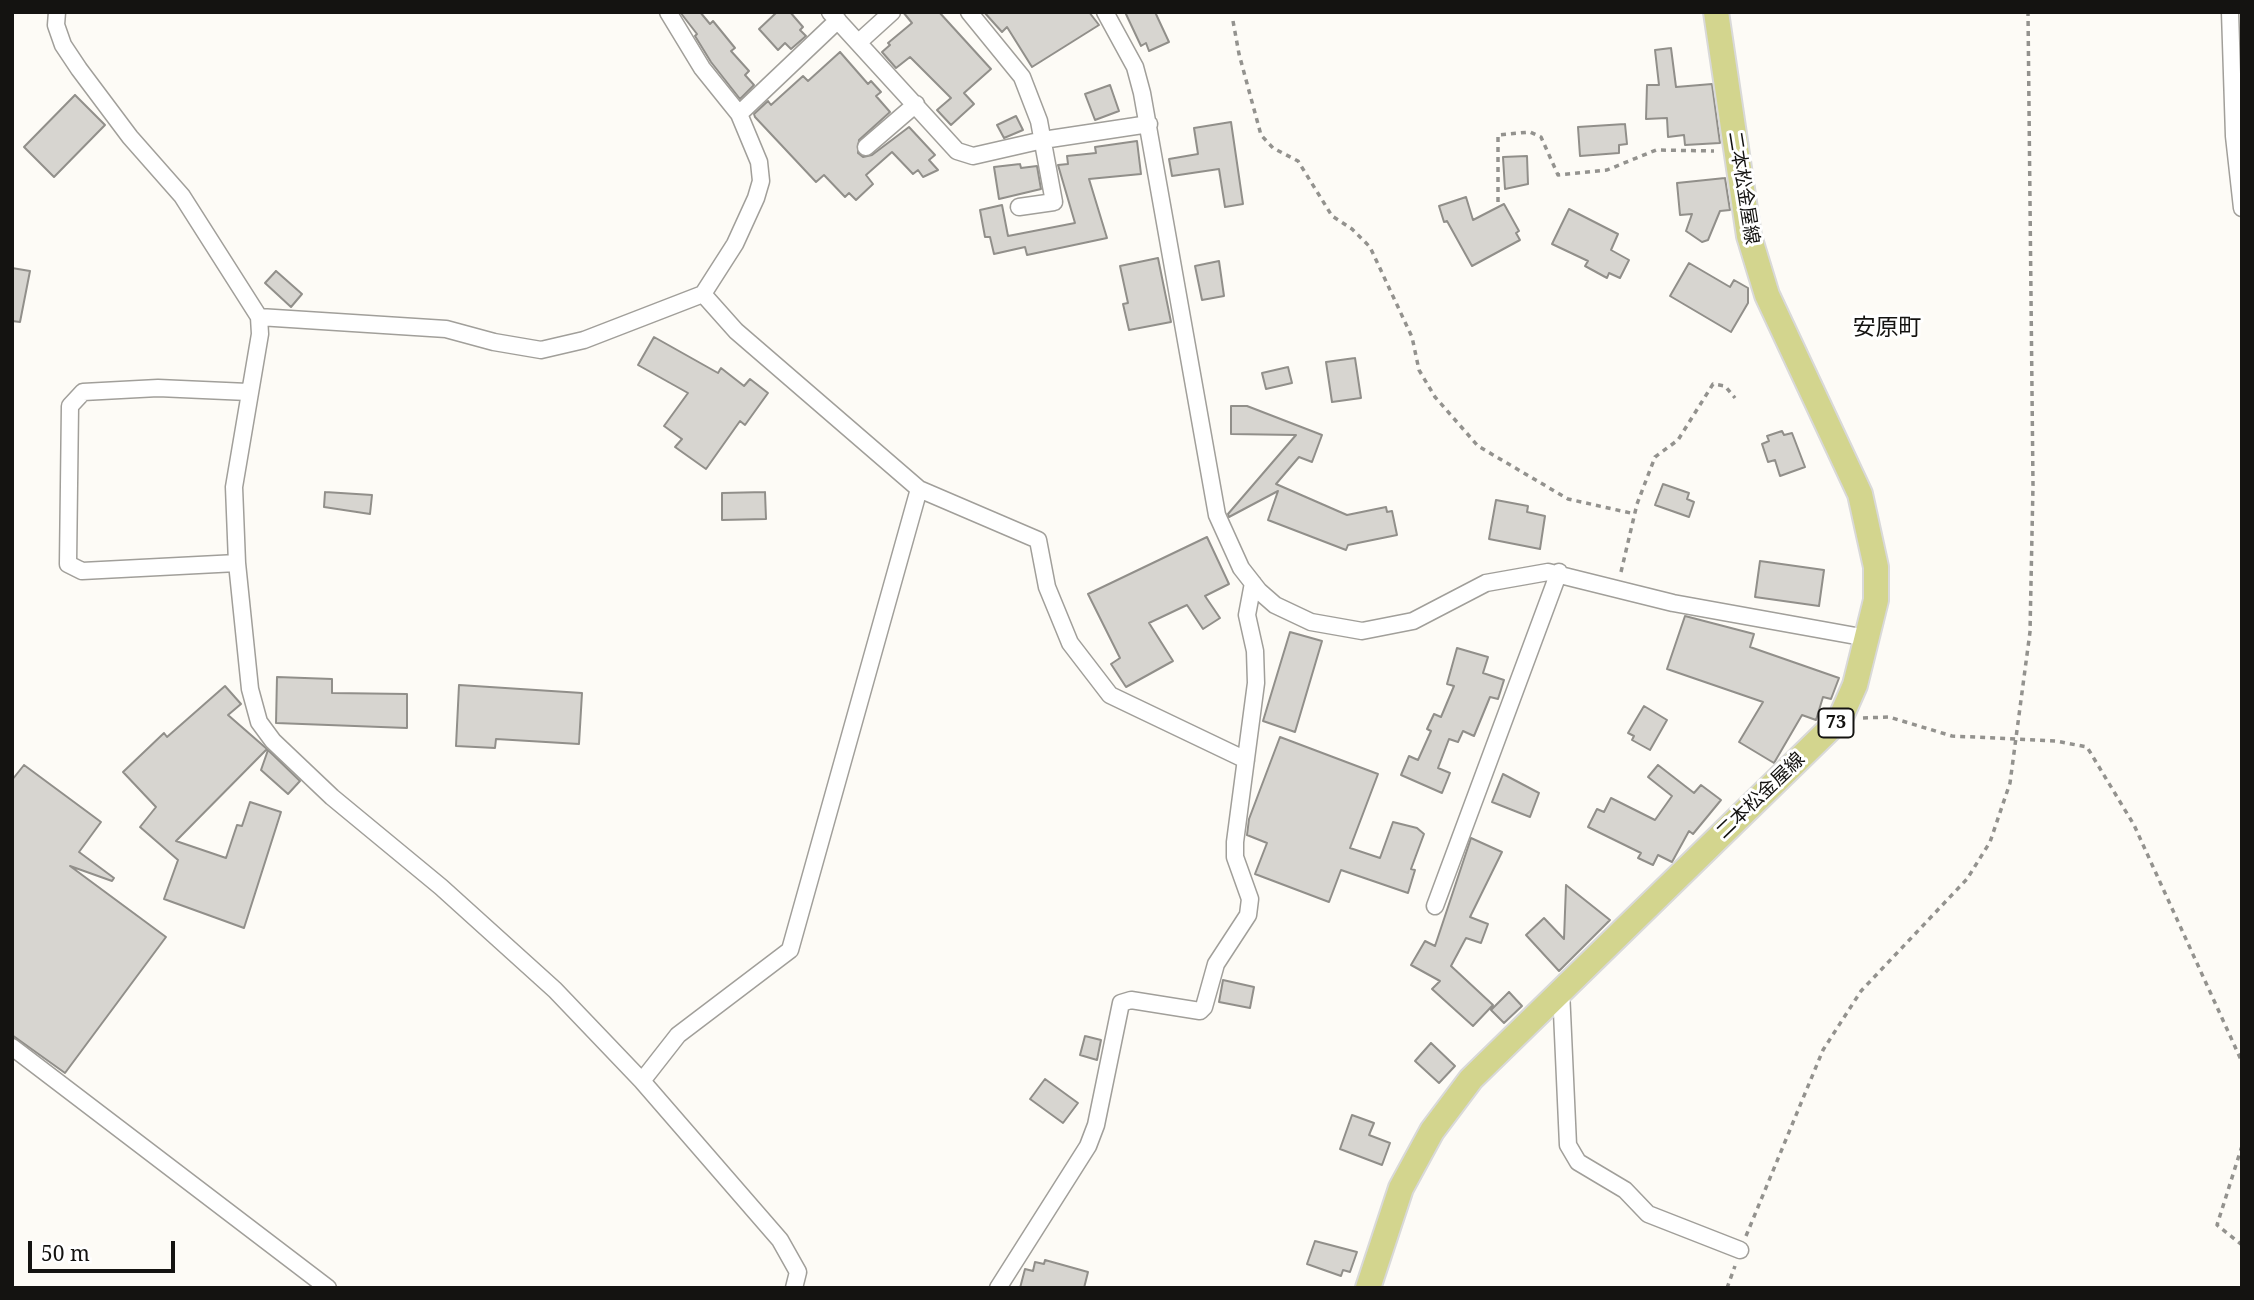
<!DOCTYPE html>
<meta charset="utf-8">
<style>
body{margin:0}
#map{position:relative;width:2254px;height:1300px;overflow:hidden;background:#fdfbf6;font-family:"Noto Serif",serif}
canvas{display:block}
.frame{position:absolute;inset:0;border:14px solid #141311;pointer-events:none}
.scale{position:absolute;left:28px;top:1241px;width:147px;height:32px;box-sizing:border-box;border:4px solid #141311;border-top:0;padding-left:9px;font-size:21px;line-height:24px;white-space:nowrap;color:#141311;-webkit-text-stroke:5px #fff;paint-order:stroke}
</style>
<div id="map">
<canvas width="2254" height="1300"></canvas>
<div class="frame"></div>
<div class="scale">50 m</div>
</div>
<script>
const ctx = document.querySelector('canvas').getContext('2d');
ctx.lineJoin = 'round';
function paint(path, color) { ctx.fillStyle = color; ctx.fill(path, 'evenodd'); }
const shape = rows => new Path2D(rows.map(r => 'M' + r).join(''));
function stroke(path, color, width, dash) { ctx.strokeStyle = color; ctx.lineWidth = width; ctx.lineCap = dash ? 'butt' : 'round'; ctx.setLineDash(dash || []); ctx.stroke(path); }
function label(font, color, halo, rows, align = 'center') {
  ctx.font = font + ' "Noto Serif","Noto Sans JP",serif'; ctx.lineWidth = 6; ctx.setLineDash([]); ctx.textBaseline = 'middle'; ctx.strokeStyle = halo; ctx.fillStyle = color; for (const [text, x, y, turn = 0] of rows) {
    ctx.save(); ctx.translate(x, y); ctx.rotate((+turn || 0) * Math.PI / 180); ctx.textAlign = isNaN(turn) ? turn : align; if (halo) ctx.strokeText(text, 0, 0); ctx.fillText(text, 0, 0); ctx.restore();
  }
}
const building = shape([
 [680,12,700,12,710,24,713,21,735,48,731,51,749,71,745,75,754,85,740,99,711,62,695,36,697,34,680,12],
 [777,12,790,12,803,27,800,30,806,36,791,49,785,43,778,50,759,29,777,12],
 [903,12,939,12,991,69,964,93,974,104,951,125,937,110,951,98,910,57,896,68,882,52,890,45,888,43,912,23,903,12],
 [984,12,1089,12,1099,25,1032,67,1007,27,1002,32,984,12],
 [1125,12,1155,12,1169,42,1149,51,1146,43,1141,46,1125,12],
 [1671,48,1676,87,1712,84,1720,143,1685,145,1684,135,1668,137,1667,118,1646,119,1647,85,1659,85,1655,50,1671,48],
 [840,52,868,84,871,81,881,92,876,96,890,112,859,140,858,153,863,157,872,155,909,127,935,155,929,160,938,170,923,177,918,170,913,174,892,152,866,175,873,184,856,200,849,193,845,197,824,175,816,182,755,117,754,114,768,101,771,105,803,76,808,81,840,52],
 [1110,85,1119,111,1095,120,1085,94,1110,85],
 [75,95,105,125,54,177,24,147,75,95],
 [1016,116,1023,130,1004,138,997,125,1016,116],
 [1231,122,1243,204,1225,207,1219,169,1172,176,1169,159,1198,154,1194,128,1231,122],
 [1625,124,1627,144,1619,145,1619,153,1580,156,1578,127,1625,124],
 [1137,141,1141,174,1089,179,1107,238,1027,255,1025,247,994,254,990,237,985,237,980,210,1002,205,1008,236,1075,223,1058,165,1068,164,1067,156,1096,153,1095,147,1137,141],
 [1527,156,1528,184,1505,189,1503,157,1527,156],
 [1020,164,1021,168,1037,166,1041,189,999,199,994,167,1020,164],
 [1725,178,1730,210,1720,211,1708,240,1702,242,1686,231,1692,214,1680,215,1677,183,1725,178],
 [1466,197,1473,220,1504,204,1519,231,1516,233,1520,240,1472,266,1447,221,1444,222,1439,206,1466,197],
 [1569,209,1618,234,1611,250,1629,260,1620,278,1609,273,1607,278,1585,266,1588,261,1552,244,1569,209],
 [1158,258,1171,322,1129,330,1123,304,1128,303,1120,266,1158,258],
 [1219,261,1224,296,1202,300,1195,266,1219,261],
 [1689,263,1730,287,1734,280,1748,288,1748,303,1731,332,1670,296,1689,263],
 [12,268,30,271,20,322,12,321,12,268],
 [276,271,302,294,291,307,265,283,276,271],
 [654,337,718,373,721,368,744,386,750,379,768,393,745,425,740,421,706,469,675,447,682,439,664,426,688,393,638,365,654,337],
 [1355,358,1361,398,1332,402,1326,362,1355,358],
 [1288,367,1292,383,1266,389,1262,373,1288,367],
 [1231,406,1247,406,1322,435,1312,462,1299,457,1276,484,1347,515,1386,507,1387,512,1392,511,1397,535,1348,545,1346,550,1268,520,1278,491,1229,517,1228,514,1296,435,1231,434,1231,406],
 [1782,431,1784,435,1792,433,1805,467,1780,476,1775,460,1768,462,1762,444,1769,441,1767,436,1782,431],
 [1663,484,1689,493,1687,499,1694,502,1689,517,1655,505,1663,484],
 [325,492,372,495,370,514,324,507,325,492],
 [765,492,766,519,722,520,722,493,765,492],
 [1496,500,1528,506,1527,512,1545,516,1540,549,1489,539,1496,500],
 [1207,537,1229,584,1205,596,1220,618,1203,629,1187,605,1149,623,1173,661,1126,687,1111,664,1120,658,1088,594,1207,537],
 [1760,561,1824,570,1819,606,1755,597,1760,561],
 [1685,616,1754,634,1750,647,1839,678,1831,699,1823,697,1816,720,1802,715,1774,763,1739,742,1763,702,1667,669,1685,616],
 [1290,632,1322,641,1295,732,1263,721,1290,632],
 [1457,648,1488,657,1483,673,1504,680,1498,699,1490,697,1474,736,1463,731,1458,742,1449,739,1438,768,1450,773,1442,793,1401,775,1409,756,1418,760,1431,731,1427,729,1434,714,1441,717,1454,686,1447,684,1457,648],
 [277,677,332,679,332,693,407,694,407,728,276,723,277,677],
 [459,685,582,693,579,744,496,739,495,748,456,746,459,685],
 [225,686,241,704,228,715,267,749,176,841,226,858,237,825,242,826,250,802,281,812,244,928,164,899,178,860,140,827,156,807,123,772,164,733,167,737,225,686],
 [1644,706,1667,720,1650,750,1632,740,1634,736,1628,733,1644,706],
 [1280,737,1378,774,1350,848,1380,858,1393,822,1417,828,1424,834,1411,869,1415,870,1408,893,1341,870,1329,902,1255,874,1267,843,1247,835,1249,819,1280,737],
 [268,750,300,781,288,794,261,770,268,750],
 [24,765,101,822,79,852,114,878,112,881,70,866,166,937,65,1073,12,1035,12,780,24,765],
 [1658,765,1694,793,1701,785,1721,800,1693,834,1689,831,1672,862,1658,855,1653,865,1638,858,1641,853,1588,827,1597,809,1604,812,1611,798,1655,820,1672,796,1648,777,1658,765],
 [1503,774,1539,793,1530,817,1492,802,1503,774],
 [1471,838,1502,852,1470,917,1488,924,1481,943,1466,938,1451,966,1493,1005,1473,1026,1432,989,1440,981,1411,965,1425,941,1435,946,1471,838],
 [1566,885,1610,920,1559,971,1526,935,1544,918,1564,939,1566,885],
 [1223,980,1254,987,1250,1008,1219,1002,1223,980],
 [1509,992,1522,1006,1504,1023,1491,1010,1509,992],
 [1085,1036,1101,1040,1097,1060,1080,1055,1085,1036],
 [1431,1043,1455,1066,1439,1083,1415,1061,1431,1043],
 [1045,1079,1078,1103,1063,1123,1030,1099,1045,1079],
 [1352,1115,1374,1123,1369,1135,1390,1143,1382,1165,1340,1149,1352,1115],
 [1315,1241,1357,1252,1350,1272,1343,1270,1341,1276,1307,1264,1315,1241],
 [1045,1260,1088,1272,1084,1288,1020,1288,1025,1269,1033,1271,1035,1262,1044,1264,1045,1260]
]);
paint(building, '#d7d5d0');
stroke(building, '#918f8a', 2);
const street = shape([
 [57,12,56,25,63,45,79,69,130,137,182,196,259,317,446,329,494,342,541,350,584,340,703,294,736,331,919,489,1038,540,1047,587,1070,643,1110,695,1246,760],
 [668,12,702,68,739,114,759,162,761,181,756,198,735,244,703,294],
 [830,12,957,151,973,156,1043,140,1149,124],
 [969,12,1022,77,1039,121,1054,202,1019,207],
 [1105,12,1135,67,1142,93,1217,515,1241,568,1259,591,1275,605,1311,622,1362,631,1413,621,1486,583,1548,572,1673,603,1867,638],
 [2230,12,2234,136,2242,208],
 [860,41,892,12],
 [739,114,838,20],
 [866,147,916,104],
 [259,317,260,334,234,487,237,563,250,689,259,722,273,741,332,797,441,887,555,990,642,1081,780,1240,798,1272,794,1288],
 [237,563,82,571,68,564,70,406,83,392,158,388,248,392],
 [1435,906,1559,572],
 [1561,990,1568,1145,1578,1162,1625,1190,1648,1214,1740,1250],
 [12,1047,328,1288],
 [642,1081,678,1035,790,950,919,489],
 [998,1288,1088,1146,1096,1125,1121,1003,1131,1000,1200,1011,1204,1007,1216,964,1248,915,1250,899,1235,857,1235,842,1256,683,1255,651,1247,615,1253,583]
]);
const primary = shape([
 [1368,1288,1401,1188,1432,1131,1471,1079,1840,719,1855,685,1876,600,1876,567,1860,494,1767,295,1749,236,1716,12]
]);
stroke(street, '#a19f9a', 19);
stroke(primary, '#d9d9d9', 28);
stroke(shape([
 [1233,21,1239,54,1261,135,1273,148,1298,161,1332,216,1352,229,1370,247,1412,337,1419,370,1435,397,1478,446,1568,499,1635,514],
 [1498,202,1498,135,1530,132,1541,137,1558,175,1607,170,1656,150,1714,151],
 [1621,572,1637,504,1655,457,1678,440,1713,384,1725,386,1735,398],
 [1863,718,1889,717,1952,736,2056,741,2087,747,2134,825,2242,1062],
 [2242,1146,2217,1225,2242,1245],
 [1746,1236,1823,1050,1861,991,1967,879,1990,842,2010,783,2030,632,2033,485,2028,12],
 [1727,1288,1735,1266]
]), '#93928e', 3.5, [5, 5]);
stroke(street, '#fff', 16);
stroke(primary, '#d3d58e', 24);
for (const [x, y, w] of [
 [1836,723,35]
]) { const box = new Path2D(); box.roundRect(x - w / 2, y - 14.5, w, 29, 5); ctx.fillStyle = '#fff'; ctx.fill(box); stroke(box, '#141311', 2); }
label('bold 18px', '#141311', null, [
 ["73",1836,723]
]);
label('19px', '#141311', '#fff', [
 ["二本松金屋線",1743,188,81],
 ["二本松金屋線",1761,796,-44]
]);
label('23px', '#141311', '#fff', [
 ["安原町",1887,328]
]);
</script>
